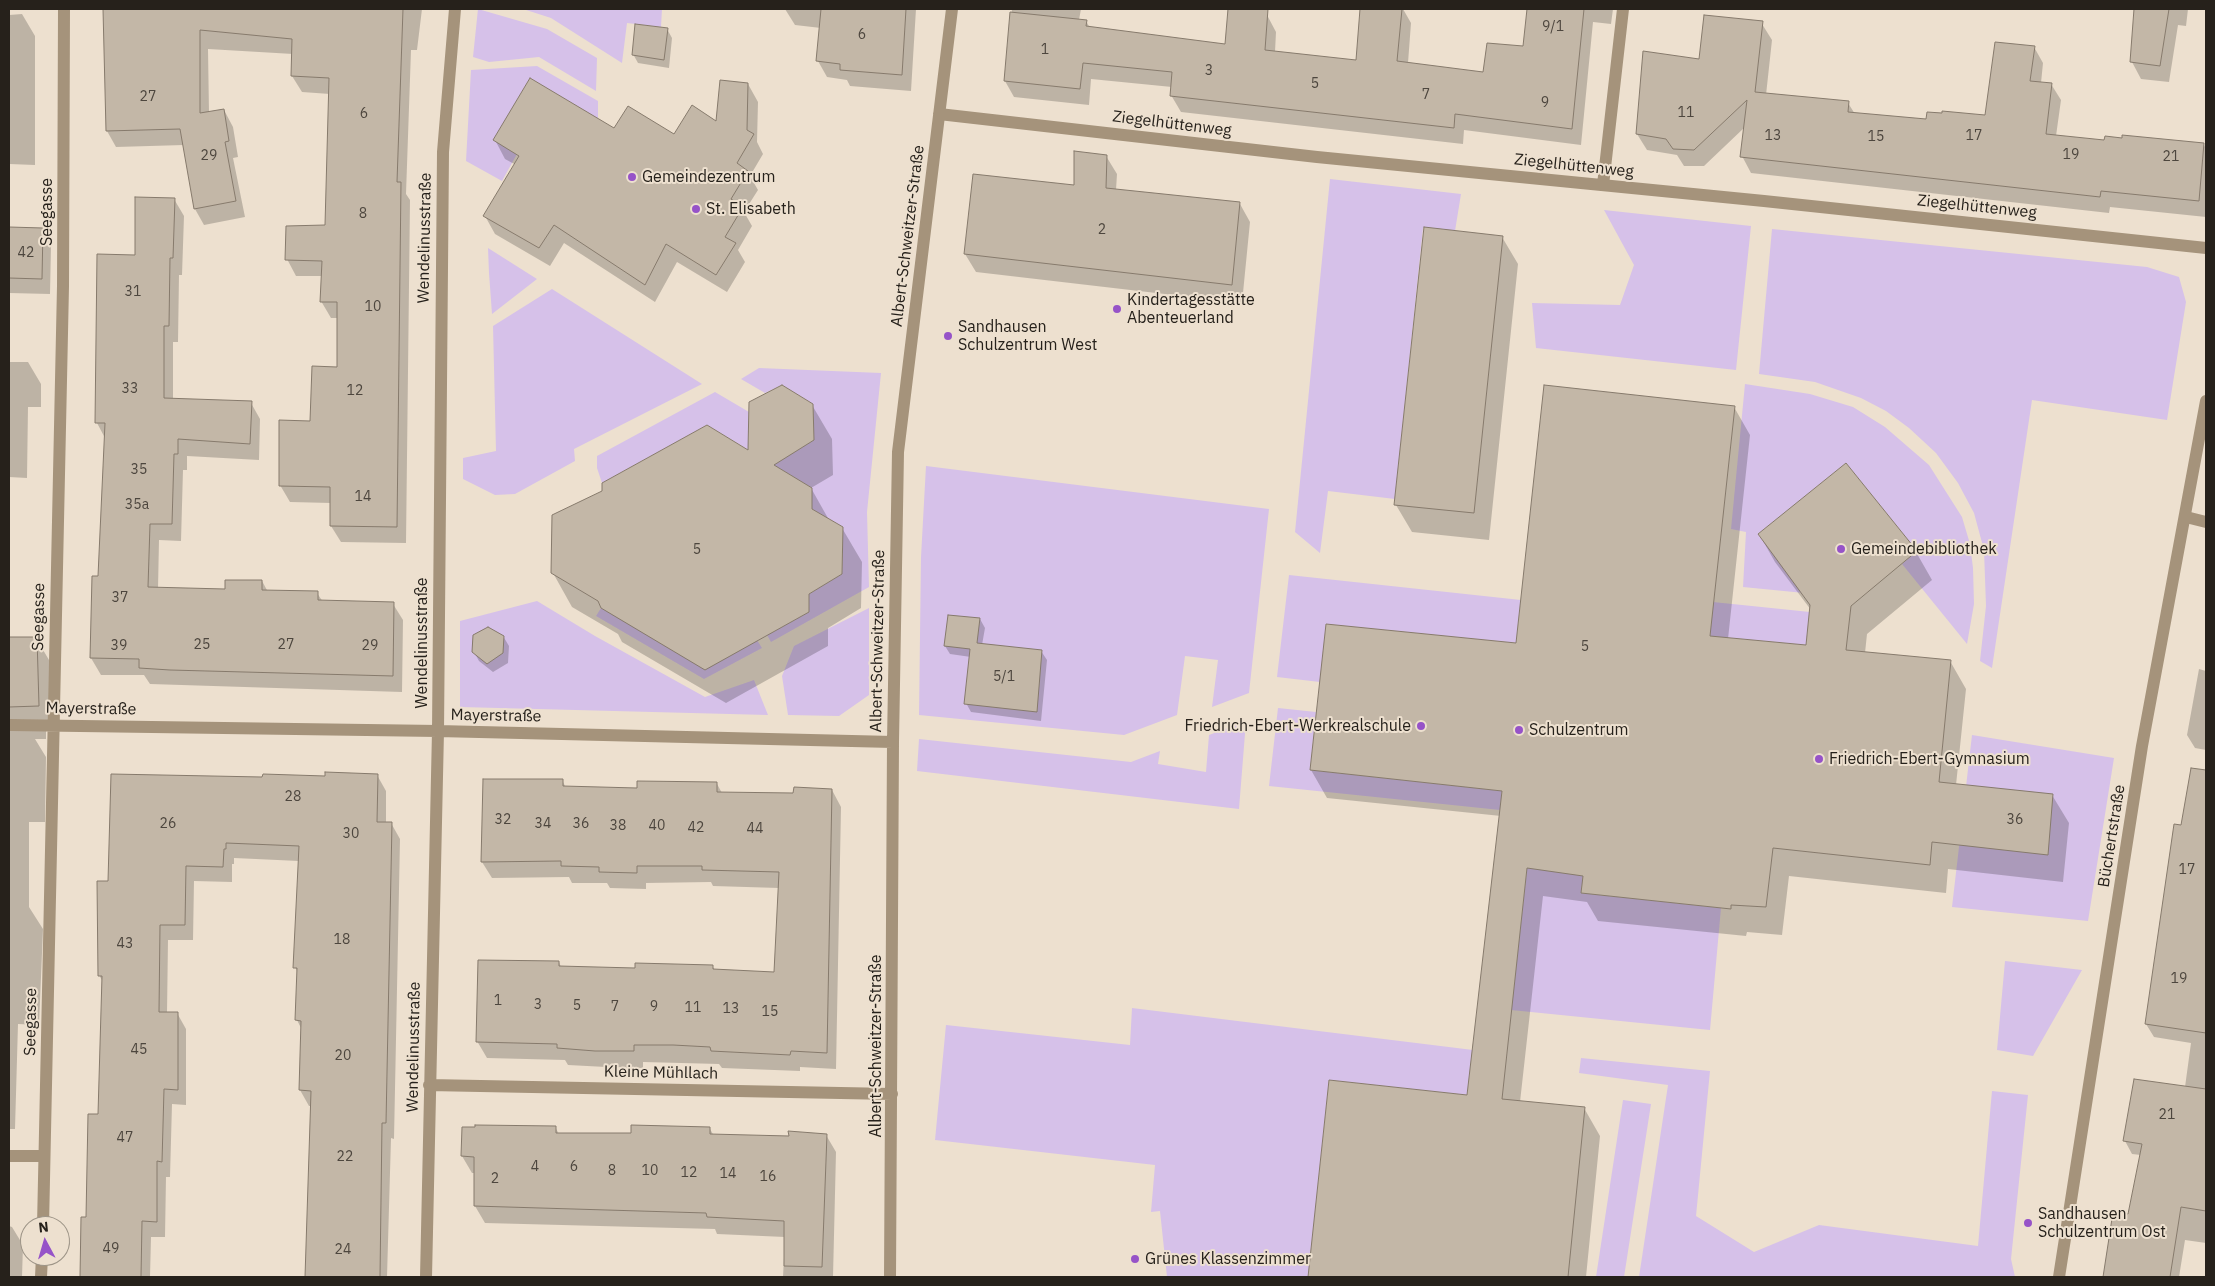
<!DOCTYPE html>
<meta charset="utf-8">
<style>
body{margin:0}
#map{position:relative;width:2215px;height:1286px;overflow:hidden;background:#ede0cf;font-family:"IBM Plex Sans",sans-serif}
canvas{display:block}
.frame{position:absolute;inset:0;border:10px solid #26211b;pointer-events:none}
.north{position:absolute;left:20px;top:1216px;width:50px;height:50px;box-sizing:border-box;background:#ede0cf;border:1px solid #9d9487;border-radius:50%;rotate:354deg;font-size:14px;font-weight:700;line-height:20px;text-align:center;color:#26211b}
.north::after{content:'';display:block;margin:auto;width:18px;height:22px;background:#9653c8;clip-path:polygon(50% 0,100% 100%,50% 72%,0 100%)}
</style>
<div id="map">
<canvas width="2215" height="1286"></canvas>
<div class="frame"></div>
<div class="north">N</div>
</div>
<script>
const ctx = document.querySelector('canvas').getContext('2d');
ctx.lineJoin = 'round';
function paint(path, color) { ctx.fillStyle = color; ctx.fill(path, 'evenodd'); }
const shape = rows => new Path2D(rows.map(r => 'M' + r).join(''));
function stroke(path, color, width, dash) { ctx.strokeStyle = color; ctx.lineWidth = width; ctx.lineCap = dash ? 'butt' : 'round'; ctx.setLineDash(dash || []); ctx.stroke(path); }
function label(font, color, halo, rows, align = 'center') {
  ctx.font = font + ' "IBM Plex Sans",sans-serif'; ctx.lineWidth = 4; ctx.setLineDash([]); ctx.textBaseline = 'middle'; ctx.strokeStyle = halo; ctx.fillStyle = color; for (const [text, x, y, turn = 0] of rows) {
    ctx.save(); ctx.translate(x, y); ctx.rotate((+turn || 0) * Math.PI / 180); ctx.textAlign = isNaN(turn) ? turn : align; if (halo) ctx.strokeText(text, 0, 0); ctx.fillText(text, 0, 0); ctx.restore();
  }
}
paint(shape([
 [478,9,547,29,597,58,596,91,539,57,489,62,473,57],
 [523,9,662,9,661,27,627,23,622,63,551,18],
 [537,66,598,101,598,119,530,78,494,140,517,154,502,181,466,161,471,70],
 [1330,179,1461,194,1455,231,1423,228,1395,499,1328,491,1320,553,1295,532],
 [1604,210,1751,226,1736,370,1536,348,1532,303,1620,305,1634,265],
 [1772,229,2147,267,2179,277,2186,302,2167,420,2032,400,1992,668,1980,661,1986,606,1984,550,1974,513,1958,483,1936,453,1909,428,1886,411,1861,398,1815,382,1759,374],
 [488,248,537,279,492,314,489,273],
 [552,289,702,384,574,449,575,461,515,494,495,495,463,479,463,458,496,451,493,326],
 [759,368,881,373,867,512,869,587,771,642,767,635,809,612,809,594,842,574,843,527,812,509,812,488,707,425,602,483,597,468,597,456,715,392,749,412,748,441,781,460,814,440,813,404,782,385,765,393,741,379],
 [1745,384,1810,394,1853,407,1885,427,1929,465,1962,517,1970,544,1973,568,1974,604,1967,644,1902,564,1917,551,1846,463,1758,534,1804,593,1743,587,1746,532,1731,529],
 [926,466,1269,509,1249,693,1212,707,1218,660,1185,656,1177,715,1124,735,919,715,921,557],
 [1289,575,1521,600,1516,643,1326,624,1320,682,1277,677],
 [537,601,595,636,705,697,754,680,768,715,460,707,460,621],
 [1713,602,1810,612,1806,645,1710,636],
 [601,608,757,640,762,648,704,679,596,616],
 [869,608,869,695,839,716,788,715,782,676,794,646],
 [1278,708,1316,712,1310,770,1502,791,1500,810,1269,786],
 [1246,721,1239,809,917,771,919,739,1131,762,1160,751,1158,764,1206,772,1209,735],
 [1972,735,2114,758,2088,921,1952,907],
 [1531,834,1583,876,1581,893,1721,908,1710,1030,1511,1010],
 [2005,961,2082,970,2033,1056,1997,1050],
 [1132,1008,1473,1050,1467,1095,1329,1080,1308,1277,1167,1277,1160,1211,1151,1212,1155,1165,935,1140,946,1025,1130,1045],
 [1581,1058,1710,1071,1696,1216,1754,1252,1819,1225,1978,1246,1992,1091,2028,1095,2011,1259,2015,1277,1639,1277,1668,1085,1579,1073],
 [1623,1100,1651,1104,1624,1277,1596,1277]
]), '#d6c1e9');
paint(shape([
 [105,9,422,9,417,50,411,50,406,194,410,200,406,543,341,542,331,526,331,503,290,502,280,485,338,368,338,318,331,318,321,301,322,276,296,276,287,259,327,227,330,94,302,92,292,76,293,54,208,49,209,113,224,110,233,127,238,157,233,158,245,217,204,225,195,209,184,145,116,147,107,131],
 [785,9,916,9,911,91,850,86,847,80,827,77,818,61,821,28,795,25],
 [1012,9,1081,9,1079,20,1086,21,1090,28,1226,45,1267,15,1276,32,1275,52,1357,61,1361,9,1403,9,1411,23,1408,63,1484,73,1524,47,1529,9,1613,9,1611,24,1593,22,1581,145,1464,130,1463,144,1181,112,1171,95,1172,87,1091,79,1089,105,1014,97,1005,81],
 [2135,9,2188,9,2186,26,2178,25,2169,82,2141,79,2132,62],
 [22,14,35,36,35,165,9,164,9,15],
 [1762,24,1772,40,1766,95,1848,103,1855,114,1928,120,1986,116,2034,47,2043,63,2041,83,2051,84,2061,100,2056,136,2105,141,2123,139,2204,145,2206,149,2206,217,2110,207,2109,213,1751,173,1742,156,1745,127,1704,166,1684,166,1677,155,1647,150,1637,134,1700,60],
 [667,29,672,38,669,68,638,63,633,54],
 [748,84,758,102,757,142,763,154,750,176,758,190,744,212,752,226,738,250,745,262,727,292,677,262,655,302,564,243,550,266,495,234,485,216,516,165,505,159,495,140,614,130,674,136,717,123],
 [1106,156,1117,174,1116,190,1240,204,1250,222,1242,303,976,272,965,254,1075,186],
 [174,199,184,216,182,275,179,275,178,342,173,342,173,400,251,403,260,419,259,460,187,456,187,470,183,470,181,541,159,540,158,589,226,591,262,581,268,592,317,593,323,602,393,604,403,620,402,692,150,684,144,675,101,675,91,658,100,577,105,438,97,423,136,256],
 [9,228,42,229,51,245,50,294,9,293],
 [1502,237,1518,264,1489,540,1412,532,1396,505],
 [9,362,28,362,41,384,41,407,28,407,27,478,9,477],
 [812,405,832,439,833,475,811,488,829,520,842,528,862,562,861,608,828,628,828,646,726,703,622,642,618,634,572,607,553,573,749,452],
 [1734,407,1750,435,1728,639,1807,646,1811,610,1775,562,1759,534,1845,465,1916,552,1932,580,1867,634,1865,653,1950,661,1966,689,1956,785,2052,795,2069,823,2063,882,1948,869,1946,893,1789,876,1782,935,1747,932,1746,936,1598,921,1587,902,1543,896,1520,1102,1584,1108,1600,1136,1586,1277,1309,1277,1330,1081,1469,1096,1501,816,1327,798,1311,770,1517,644],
 [980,619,985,628,982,645,1041,651,1047,660,1041,721,971,712,966,703,971,657,950,654,945,646],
 [503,636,509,646,508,663,493,672,479,661,474,652],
 [9,638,36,638,49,660,51,728,46,728,46,739,35,739,46,757,45,822,29,822,29,907,43,929,39,1025,18,1024,15,1129,9,1129],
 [2199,669,2206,671,2206,750,2195,748,2187,735],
 [377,775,386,791,386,823,391,823,400,839,394,1139,391,1138,387,1277,307,1277,311,1106,309,1106,300,1090,302,1030,297,1020,298,973,295,967,299,861,234,858,234,864,232,864,232,882,194,881,193,940,168,940,167,1013,177,1013,186,1029,186,1105,172,1104,170,1177,166,1177,165,1237,151,1237,150,1277,81,1277,83,1218,87,1218,99,1115,103,982,99,975,109,882,264,778],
 [562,780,566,788,639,790,717,784,722,793,795,794,832,790,841,807,836,1069,800,1067,800,1071,722,1068,719,1064,643,1062,643,1068,606,1067,568,1065,565,1060,487,1058,477,1041,559,962,561,967,636,970,712,966,715,970,775,973,779,888,713,886,711,882,646,883,646,889,610,888,607,883,572,883,569,877,492,878,482,862],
 [2185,808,2206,811,2206,1243,2185,1240,2179,1277,2105,1277,2114,1214,2129,1216,2141,1155,2132,1154,2125,1141,2185,1087,2191,1043,2154,1037,2146,1024],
 [555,1127,559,1134,632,1134,710,1129,714,1136,790,1137,826,1135,836,1152,833,1277,783,1277,785,1237,717,1234,715,1229,485,1223,475,1206,475,1173,472,1173,462,1156],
 [9,1226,12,1227,23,1245,22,1277,9,1277]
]), '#0003');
const building = shape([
 [103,9,403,9,397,182,401,182,397,527,330,526,330,487,279,486,279,420,310,421,312,366,337,367,337,302,320,302,322,261,285,260,286,226,325,225,329,78,291,76,292,39,200,30,200,113,224,109,229,141,225,142,236,201,194,209,180,129,106,131,103,9],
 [821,9,906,9,902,75,840,70,840,64,816,61,821,9],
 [1228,9,1268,9,1265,50,1356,60,1360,9,1402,9,1397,61,1483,72,1487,43,1523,46,1527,9,1584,9,1572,129,1455,114,1454,128,1170,96,1172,72,1083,63,1080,89,1004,81,1010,12,1087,20,1086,26,1225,44,1228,9],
 [2134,9,2169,9,2160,66,2130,62,2134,9],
 [1704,15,1763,21,1755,92,1849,101,1848,112,1926,119,1927,112,1942,113,1942,111,1985,115,1995,42,2035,46,2030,81,2052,83,2046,134,2104,140,2105,136,2122,138,2122,135,2204,143,2199,201,2101,191,2100,197,1740,157,1747,100,1694,150,1673,149,1666,139,1636,134,1643,51,1699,59,1704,15],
 [635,24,668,28,664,60,632,55,635,24],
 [530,78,614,128,628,106,674,134,692,105,716,121,720,80,748,83,747,130,754,134,737,163,748,171,731,199,743,207,725,237,736,243,716,275,666,244,645,285,554,225,539,248,483,216,519,156,493,140,530,78],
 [1074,151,1107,155,1106,188,1240,202,1232,285,964,254,973,174,1074,185,1074,151],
 [135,197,175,198,173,258,170,258,169,326,164,326,164,398,252,401,250,444,178,439,178,454,174,454,172,524,150,524,148,587,225,589,225,580,262,580,262,590,318,591,318,600,394,602,393,676,170,670,139,668,139,659,90,658,92,576,98,576,105,423,95,423,97,254,135,255,135,197],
 [9,227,43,228,42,279,9,278,9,227],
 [1424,227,1503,236,1474,513,1394,505,1424,227],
 [782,385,813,404,814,440,774,465,812,488,812,509,843,527,842,574,809,594,809,612,705,670,601,608,598,601,551,573,552,515,602,491,602,483,707,425,748,450,749,402,782,385],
 [1544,385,1735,406,1710,636,1806,645,1810,605,1758,534,1846,463,1917,551,1851,606,1846,650,1951,660,1939,782,2053,794,2048,855,1932,842,1930,865,1773,848,1766,907,1731,905,1731,909,1581,893,1583,876,1527,868,1502,1099,1585,1107,1568,1277,1308,1277,1329,1080,1467,1095,1502,791,1310,770,1326,624,1516,643,1544,385],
 [948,615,980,618,977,643,1042,650,1037,712,964,704,970,649,944,646,948,615],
 [488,627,504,636,503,653,487,664,472,652,473,635,488,627],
 [9,637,37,637,39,706,9,707,9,637],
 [2191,768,2206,770,2206,1033,2145,1024,2174,824,2181,825,2191,768],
 [325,772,378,774,377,822,392,822,386,1123,382,1123,380,1277,305,1277,311,1091,299,1090,301,1021,295,1020,297,968,293,968,299,846,226,843,226,849,224,849,223,867,186,866,185,925,160,925,159,1012,178,1012,178,1090,164,1089,162,1162,157,1161,157,1222,142,1221,141,1277,80,1277,81,1217,86,1217,88,1114,98,1114,102,976,98,976,97,881,108,881,111,774,262,777,263,774,325,776,325,772],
 [483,779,563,779,563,786,637,788,637,781,717,782,717,792,793,793,794,787,832,789,827,1053,791,1051,790,1055,711,1051,710,1047,673,1045,634,1045,634,1051,595,1051,557,1048,557,1044,476,1042,478,960,559,961,559,966,635,968,635,963,713,965,713,969,774,972,779,872,702,870,702,866,637,866,637,873,599,872,599,867,561,866,561,861,481,862,483,779],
 [2134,1079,2206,1089,2206,1211,2181,1207,2170,1277,2103,1277,2113,1212,2128,1214,2142,1144,2123,1141,2134,1079],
 [475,1125,556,1126,556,1133,631,1133,631,1125,710,1127,710,1134,789,1136,788,1131,827,1134,822,1267,784,1266,784,1221,707,1217,706,1213,474,1206,474,1157,461,1156,462,1127,475,1127,475,1125]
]);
paint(building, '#c3b7a7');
stroke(building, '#867a6c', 1);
stroke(shape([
 [939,114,1317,157,1764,201,2206,248],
 [1603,185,1623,9],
 [2186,517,2206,522],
 [9,725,438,731,893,742],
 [429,1085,892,1094],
 [9,1156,44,1156],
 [43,1226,63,286,64,9],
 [41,1277,42,1256],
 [426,1277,438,731,443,152,455,9],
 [890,1277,893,742,898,452,952,9],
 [2059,1277,2142,746,2206,401]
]), '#a5937b', 12);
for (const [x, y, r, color] of [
 [632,177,5,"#9653c8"],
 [696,209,5,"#9653c8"],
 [1117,309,5,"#9653c8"],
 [948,336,5,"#9653c8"],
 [1841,549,5,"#9653c8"],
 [1421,726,5,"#9653c8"],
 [1519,730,5,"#9653c8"],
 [1819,759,5,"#9653c8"],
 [2028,1223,5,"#9653c8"],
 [1135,1259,5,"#9653c8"]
]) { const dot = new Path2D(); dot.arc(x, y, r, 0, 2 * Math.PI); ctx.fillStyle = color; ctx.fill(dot); stroke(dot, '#ede0cf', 2); }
label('14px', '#4d463e', null, [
 ["9/1",1553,27],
 ["6",862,35],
 ["1",1045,50],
 ["3",1209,71],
 ["5",1315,84],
 ["7",1426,95],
 ["27",148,97],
 ["9",1545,103],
 ["11",1686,113],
 ["6",364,114],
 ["13",1773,136],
 ["17",1974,136],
 ["15",1876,137],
 ["19",2071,155],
 ["29",209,156],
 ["21",2171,157],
 ["8",363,214],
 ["2",1102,230],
 ["42",26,253],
 ["31",133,292],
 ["10",373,307],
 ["33",130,389],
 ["12",355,391],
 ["35",139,470],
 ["14",363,497],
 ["35a",137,505],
 ["5",697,550],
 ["37",120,598],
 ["25",202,645],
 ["27",286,645],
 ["39",119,646],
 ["29",370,646],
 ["5",1585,647],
 ["5/1",1004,677],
 ["28",293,797],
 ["32",503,820],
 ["36",2015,820],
 ["26",168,824],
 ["34",543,824],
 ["36",581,824],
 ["38",618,826],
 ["40",657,826],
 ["42",696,828],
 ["44",755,829],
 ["30",351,834],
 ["17",2187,870],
 ["18",342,940],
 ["43",125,944],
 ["19",2179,979],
 ["1",498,1001],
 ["3",538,1005],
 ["5",577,1006],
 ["7",615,1007],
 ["9",654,1007],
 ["11",693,1008],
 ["13",731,1009],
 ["15",770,1012],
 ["45",139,1050],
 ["20",343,1056],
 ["21",2167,1115],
 ["47",125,1138],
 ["22",345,1157],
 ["4",535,1167],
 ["6",574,1167],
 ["8",612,1171],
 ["10",650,1171],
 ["12",689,1173],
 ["14",728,1174],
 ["16",768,1177],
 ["2",495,1179],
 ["49",111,1249],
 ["24",343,1250]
]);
label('16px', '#26211b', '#ede0cf', [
 ["Ziegelhüttenweg",1172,124,7],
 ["Ziegelhüttenweg",1574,166,6],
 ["Ziegelhüttenweg",1977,207,6],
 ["Seegasse",47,212,-90],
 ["Albert-Schweitzer-Straße",908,236,-83],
 ["Wendelinusstraße",425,238,-89],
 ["Seegasse",39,617,-89],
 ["Albert-Schweitzer-Straße",878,641,-89],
 ["Wendelinusstraße",422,643,-90],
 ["Mayerstraße",91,709,1],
 ["Mayerstraße",496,716,1],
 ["Büchertstraße",2112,836,-81],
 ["Seegasse",31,1022,-89],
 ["Albert-Schweitzer-Straße",876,1046,-90],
 ["Wendelinusstraße",414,1047,-89],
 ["Kleine Mühllach",661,1073,1]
]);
label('16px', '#26211b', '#ede0cf', [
 ["Gemeindezentrum",642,177],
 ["St. Elisabeth",706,209],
 ["Kindertagesstätte",1127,300],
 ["Abenteuerland",1127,318],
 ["Sandhausen",958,327],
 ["Schulzentrum West",958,345],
 ["Gemeindebibliothek",1851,549],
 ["Friedrich-Ebert-Werkrealschule",1411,726,"right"],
 ["Schulzentrum",1529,730],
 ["Friedrich-Ebert-Gymnasium",1829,759],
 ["Sandhausen",2038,1214],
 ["Schulzentrum Ost",2038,1232],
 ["Grünes Klassenzimmer",1145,1259]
], 'left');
</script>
